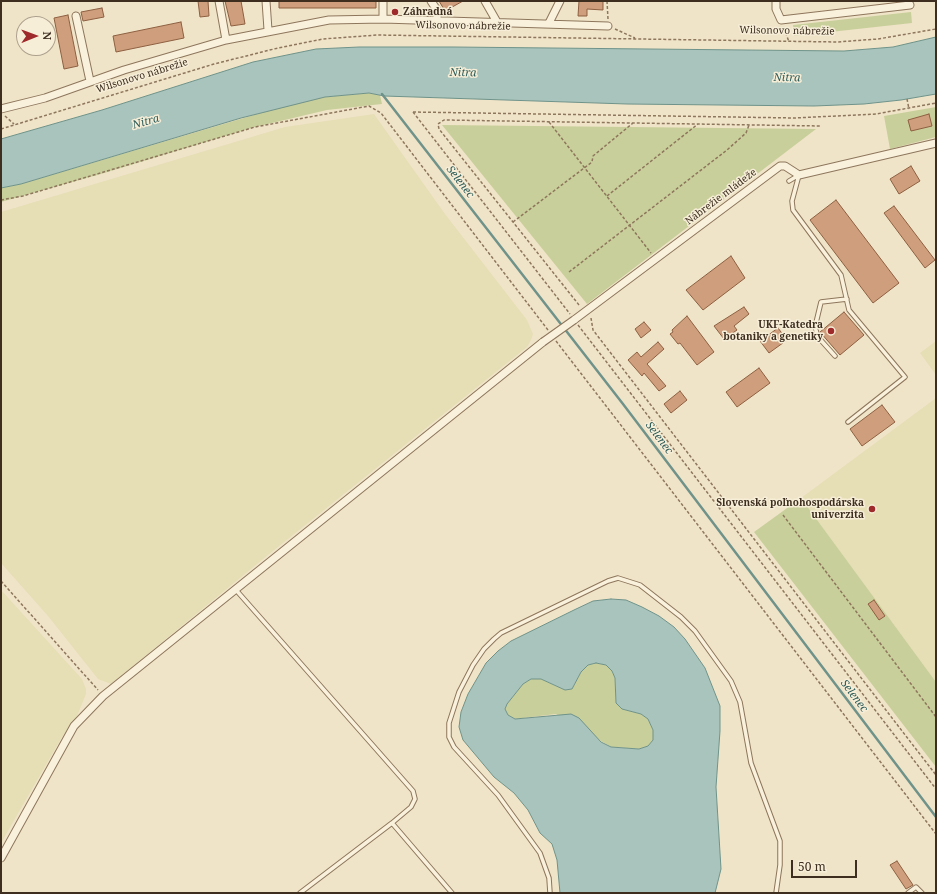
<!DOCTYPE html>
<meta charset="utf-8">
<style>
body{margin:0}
#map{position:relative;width:937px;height:894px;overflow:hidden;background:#f0e4c8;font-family:"Noto Serif",serif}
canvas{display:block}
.frame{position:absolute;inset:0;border:2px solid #3d2e20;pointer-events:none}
.north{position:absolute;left:16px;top:16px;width:40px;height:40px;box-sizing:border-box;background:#f7eed8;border:1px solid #ada18e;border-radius:50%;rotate:89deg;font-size:11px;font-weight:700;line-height:16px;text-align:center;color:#3d2e20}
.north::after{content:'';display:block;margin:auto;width:14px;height:18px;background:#9e2a2b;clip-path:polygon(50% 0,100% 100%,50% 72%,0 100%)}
.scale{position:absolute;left:791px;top:860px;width:66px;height:18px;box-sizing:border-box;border:2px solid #3d2e20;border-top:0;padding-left:5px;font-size:12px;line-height:14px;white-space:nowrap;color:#3d2e20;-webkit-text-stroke:3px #f7eed8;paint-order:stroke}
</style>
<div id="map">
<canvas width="937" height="894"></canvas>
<div class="frame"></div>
<div class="north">N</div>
<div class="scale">50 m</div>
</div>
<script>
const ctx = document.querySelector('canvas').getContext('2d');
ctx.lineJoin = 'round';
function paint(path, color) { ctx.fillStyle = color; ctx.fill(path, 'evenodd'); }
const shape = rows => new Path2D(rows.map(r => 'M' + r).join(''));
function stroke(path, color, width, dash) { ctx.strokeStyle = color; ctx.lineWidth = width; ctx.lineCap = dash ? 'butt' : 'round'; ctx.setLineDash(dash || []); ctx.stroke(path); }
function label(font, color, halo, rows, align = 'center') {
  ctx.font = font + ' "Noto Serif",serif'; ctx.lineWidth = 3; ctx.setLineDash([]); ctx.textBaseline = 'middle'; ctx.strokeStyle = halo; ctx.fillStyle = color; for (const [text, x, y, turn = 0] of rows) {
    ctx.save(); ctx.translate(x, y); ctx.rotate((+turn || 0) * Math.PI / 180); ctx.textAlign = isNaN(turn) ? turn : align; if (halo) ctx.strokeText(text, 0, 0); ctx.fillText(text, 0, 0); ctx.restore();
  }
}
paint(shape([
 [374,114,445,214,527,320,533,334,531,340,527,347,268,555,111,684,98,679,48,616,1,563,1,212,285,127],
 [936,341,936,375,920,353],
 [936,398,936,682,801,498],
 [1,590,82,679,86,689,86,694,77,716,62,737,1,843]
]), '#e6deb5');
paint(shape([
 [911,12,912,23,794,36,793,25],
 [369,93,380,95,382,104,327,110,255,127,101,174,1,202,1,188,21,184,291,104,325,97],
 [936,107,936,137,890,149,884,116],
 [442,125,816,129,587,304],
 [801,498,936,682,936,767,754,532],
 [596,663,606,665,612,671,615,678,616,703,623,709,641,714,648,719,653,730,653,740,648,746,640,749,611,747,556,714,515,719,508,715,505,709,507,704,523,684,531,679,541,679,565,690,572,689,581,672,588,665]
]), '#c9cf9b');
const water = shape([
 [936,37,936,94,901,100,864,104,814,106,627,104,384,96,369,93,325,97,241,118,21,184,1,188,1,139,102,110,253,62,316,49,359,47,454,47,844,51,893,47,936,37],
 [611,599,626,600,642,607,659,616,674,627,685,639,705,668,720,706,720,731,716,787,721,869,715,893,560,893,557,860,552,844,540,833,528,810,514,793,494,777,463,740,459,727,461,712,468,694,486,663,498,651,511,641,574,610,593,601,611,599],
 [596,663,606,665,612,671,615,678,616,703,622,709,641,714,648,719,653,730,653,740,648,746,639,749,611,747,601,742,579,718,571,714,515,719,508,715,505,709,507,704,523,684,531,679,541,679,565,690,572,689,581,672,588,665,596,663]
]);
paint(water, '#a9c4bc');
stroke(water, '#6f938a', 1);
stroke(shape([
 [382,94,623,404,936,817]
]), '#6f938a', 2.5);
const building = shape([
 [198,1,208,1,209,16,200,17,198,1],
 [225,1,241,1,245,24,231,26,225,1],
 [279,1,376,1,376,8,279,8,279,1],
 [439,1,463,1,445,11,439,1],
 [579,1,603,1,603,10,587,9,587,16,578,16,579,1],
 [102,8,104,17,83,21,81,12,102,8],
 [68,15,78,66,64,69,54,18,68,15],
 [181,22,184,38,116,52,113,36,181,22],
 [929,114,932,126,911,131,908,120,929,114],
 [911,166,920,181,899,194,890,179,911,166],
 [836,200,899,283,873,303,810,220,836,200],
 [894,206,935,260,925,268,884,213,894,206],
 [731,256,745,278,703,310,686,290,731,256],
 [744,307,749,314,734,326,737,330,724,339,714,326,744,307],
 [844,312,864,335,840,355,820,332,844,312],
 [687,316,714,352,697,365,680,343,678,344,670,334,673,332,672,330,687,316],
 [644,322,651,330,641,338,635,329,644,322],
 [778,328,787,340,769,353,760,341,778,328],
 [658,342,664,349,647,364,666,386,659,391,644,373,642,376,628,360,637,352,641,357,658,342],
 [759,368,770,383,737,407,726,392,759,368],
 [680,391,687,400,671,413,664,404,680,391],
 [882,405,895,422,862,446,850,429,882,405],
 [874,600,885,616,879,620,868,604,874,600],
 [897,861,913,885,906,889,890,865,897,861]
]);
paint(building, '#cf9f7d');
stroke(building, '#8d5f41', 1);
const service = shape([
 [789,181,799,175,792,201,793,210,841,275,849,310,905,377,848,422],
 [835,356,818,337,815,327,821,302,847,299],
 [236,590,413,791,415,799,411,807,392,823],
 [300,893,392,823,452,893],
 [550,893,549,878,540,853,498,795,454,747,449,737,449,723,459,692,473,665,484,649,494,639,501,633,608,581,618,578,640,585,681,617,695,631,731,681,740,702,751,763,780,841,780,865,776,893],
 [908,893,916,887,922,893]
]);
const minor = shape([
 [219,1,226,40],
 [266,1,268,30],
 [383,1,383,19],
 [431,1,437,10,437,21],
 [485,1,497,22],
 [776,1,776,9,781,20,910,5],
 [76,16,90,81],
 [549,23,560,1],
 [1,109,45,98,124,70,226,40,329,20,383,19,608,26],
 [574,320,780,166,785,166,799,175,936,143],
 [1,858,74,726,103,696,543,342]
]);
stroke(service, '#8d765c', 5.5);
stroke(minor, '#8d765c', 9);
stroke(shape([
 [607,1,608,19],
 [784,28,789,42],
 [615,29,635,38],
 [907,99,909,109],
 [413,112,570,314],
 [413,112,795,118,876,114,936,103],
 [5,116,14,124],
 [549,122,651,253],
 [1,129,214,64,278,48,323,39,377,35,837,42,878,39,936,29],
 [607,196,698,124],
 [1,200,23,196,255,127,369,106,381,113,548,330],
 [513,222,592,162,593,156,633,123],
 [569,272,727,150,746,133,749,125],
 [579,305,439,129,438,124,444,120,820,126],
 [591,318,593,330,936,775],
 [578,325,936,789],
 [556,341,936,834],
 [783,515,936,717],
 [1,581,98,690]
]), '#8d765c', 1.5, [3, 2]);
stroke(service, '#faf1dc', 3.5);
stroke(minor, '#faf1dc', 7);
const minorBridge = shape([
 [543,342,574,320]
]);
stroke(minorBridge, '#8d765c', 9, []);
stroke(minorBridge, '#faf1dc', 7);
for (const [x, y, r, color] of [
 [395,12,4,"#9e2a2b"],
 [831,331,4,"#9e2a2b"],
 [872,509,4,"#9e2a2b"]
]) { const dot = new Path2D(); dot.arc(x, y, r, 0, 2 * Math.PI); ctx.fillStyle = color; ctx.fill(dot); stroke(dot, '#f7eed8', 1.5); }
label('bold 10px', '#3d2e20', '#f7eed8', [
 ["Záhradná",403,12,"left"],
 ["UKF-Katedra",823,325],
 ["botaniky a genetiky",823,337],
 ["Slovenská poľnohospodárska",864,503],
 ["univerzita",864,515]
], 'right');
label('10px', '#3d2e20', '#f7eed8', [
 ["Wilsonovo nábrežie",463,26,1],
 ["Wilsonovo nábrežie",787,31,1],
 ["Wilsonovo nábrežie",142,76,-17],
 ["Nábrežie mládeže",721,197,-37]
]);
label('italic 11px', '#2f5d5a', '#f7eed8', [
 ["Nitra",463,73,1],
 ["Nitra",787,78,1],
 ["Nitra",146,122,-16],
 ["Selenec",460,182,52],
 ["Selenec",659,438,53],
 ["Selenec",854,696,53]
]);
</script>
